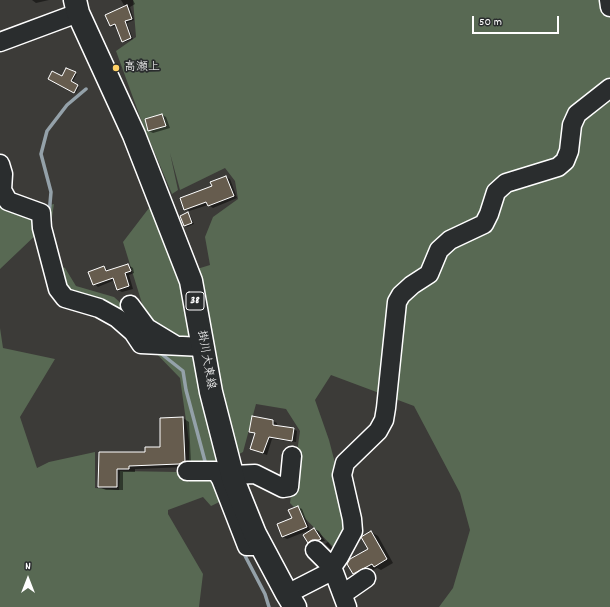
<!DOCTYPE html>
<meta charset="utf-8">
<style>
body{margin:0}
#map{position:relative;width:610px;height:607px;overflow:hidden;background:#3c3b38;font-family:Dekko,sans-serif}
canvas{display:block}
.north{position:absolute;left:8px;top:559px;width:40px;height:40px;-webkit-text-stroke:3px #2a2d2e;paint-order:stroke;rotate:0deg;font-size:11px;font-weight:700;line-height:16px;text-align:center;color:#fff}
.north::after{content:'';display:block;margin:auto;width:14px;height:18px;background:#fff;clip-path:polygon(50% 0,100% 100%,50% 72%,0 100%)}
.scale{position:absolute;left:472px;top:16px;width:87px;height:18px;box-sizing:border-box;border:2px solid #fff;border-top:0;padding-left:5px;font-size:12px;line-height:14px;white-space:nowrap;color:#fff;-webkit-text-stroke:3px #2a2d2e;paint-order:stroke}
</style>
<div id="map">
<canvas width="610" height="607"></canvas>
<div class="north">N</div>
<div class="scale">50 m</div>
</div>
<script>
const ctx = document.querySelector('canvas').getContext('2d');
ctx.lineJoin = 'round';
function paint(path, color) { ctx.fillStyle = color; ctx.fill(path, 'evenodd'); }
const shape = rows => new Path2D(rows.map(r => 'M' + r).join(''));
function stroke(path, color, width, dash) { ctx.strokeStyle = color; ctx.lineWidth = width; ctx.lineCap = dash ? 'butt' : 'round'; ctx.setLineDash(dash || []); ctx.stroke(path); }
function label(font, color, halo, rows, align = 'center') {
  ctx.font = font + ' Dekko,"Klee One",sans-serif'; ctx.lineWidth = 3.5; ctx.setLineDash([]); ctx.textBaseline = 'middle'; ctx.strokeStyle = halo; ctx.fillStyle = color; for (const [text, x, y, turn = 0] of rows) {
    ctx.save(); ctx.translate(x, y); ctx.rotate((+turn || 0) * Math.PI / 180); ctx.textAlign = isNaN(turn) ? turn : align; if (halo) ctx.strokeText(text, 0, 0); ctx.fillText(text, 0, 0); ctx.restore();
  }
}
paint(shape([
 [133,0,610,0,610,607,439,607,453,588,470,530,460,493,414,406,331,375,315,400,329,440,352,529,338,552,290,503,300,431,286,409,256,404,243,452,237,455,223,411,197,269,210,265,205,237,213,217,238,199,235,181,225,168,180,190,170,153,178,190,172,194,143,125,116,51,136,37],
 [0,166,2,190,41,213,50,205,54,204,51,224,57,265,65,268,76,286,114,297,134,315,149,326,123,242,149,208,157,217,172,249,192,340,174,340,113,316,64,300,40,231,0,269],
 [0,328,3,348,55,359,20,417,37,468,49,462,95,452,95,488,119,490,120,471,178,472,190,483,187,479,189,471,189,442,180,378,151,348,198,347,228,498,211,506,203,497,168,510,168,514,203,574,199,607,0,607]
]), '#586953');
paint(shape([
 [32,0,49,0,36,3],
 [121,0,133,0,135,4,130,7,134,20,127,23,133,39,125,42,123,41,117,26,113,27,110,25,126,7,124,5],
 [67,69,77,74,72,83,79,87,76,93,49,78,62,77],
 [162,115,166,117,170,128,153,133,149,131],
 [226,177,230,179,237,198,213,208,208,205,189,211,185,209],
 [211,200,211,201,186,210,186,208],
 [188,214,190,215,194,224,187,227,185,226],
 [128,265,133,268,134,273,129,275,133,289,122,292,118,290,115,280,98,287,94,284,104,267,109,271],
 [183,418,189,422,191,464,186,467,135,469,135,472,123,472,123,490,106,490,99,487,100,453,146,453,161,448],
 [273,421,277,423,276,427,294,429,297,431,296,442,272,439,267,455,251,449,256,434,250,431],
 [298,507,302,509,310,530,287,539,283,537],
 [314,529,319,531,325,541,317,542,312,544,308,542],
 [371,532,378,536,393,563,381,570,377,568,360,577,354,573,369,549],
 [328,542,333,549,333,551,325,544]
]), '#0007');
stroke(shape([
 [49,215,51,192,41,154,47,131,67,105,86,89],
 [159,352,183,371,186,390,206,465],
 [242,550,265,594,269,607]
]), '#94a1a9', 3.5);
const building = shape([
 [127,5,132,19,125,21,131,38,122,42,115,24,110,26,105,15,127,5],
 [66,68,76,72,71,81,78,85,74,93,48,79,52,71,62,76,66,68],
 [162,114,166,126,148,131,145,119,162,114],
 [226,176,234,196,208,206,206,202,184,210,180,198,212,186,210,182,226,176],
 [188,212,192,223,184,226,180,216,188,212],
 [128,264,131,271,125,273,129,286,117,290,113,278,93,285,88,272,104,266,106,271,128,264],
 [252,416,273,420,273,425,294,428,292,441,269,437,263,453,250,449,255,433,249,432,252,416],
 [183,417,185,461,179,464,129,466,129,469,117,469,117,487,98,487,99,452,145,452,145,447,160,447,160,418,183,417],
 [298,506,307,527,282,537,277,524,292,518,288,510,298,506],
 [314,528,321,539,319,540,312,540,308,543,303,535,314,528],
 [371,531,387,559,374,567,372,564,353,574,347,564,350,559,368,549,361,537,371,531]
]);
paint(building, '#665c4e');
stroke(building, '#fff', 1);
const minor = shape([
 [609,0,610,7],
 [0,42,78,13],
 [0,164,3,174,2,190,8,201,41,213,42,228,58,289,65,298,99,308,117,318,133,332,141,344,203,347],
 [130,305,147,328,175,345],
 [187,471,216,471,221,479,247,546,261,546],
 [232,475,255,474,283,488,289,487,292,456],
 [315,550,332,567,347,607],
 [287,594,328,573,339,557,353,531,352,519,342,475,345,463,378,431,384,420,386,408,397,302,401,295,412,285,429,274,439,250,450,240,484,224,489,214,496,192,506,183,558,167,565,161,569,151,572,125,577,114,610,88],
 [343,594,366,578]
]);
const major = shape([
 [75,0,78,13,134,135,191,281,211,392,234,482,255,534,287,594,295,607]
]);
stroke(minor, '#fff', 21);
stroke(major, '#fff', 25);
stroke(minor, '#2a2d2e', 18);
stroke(major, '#2a2d2e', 22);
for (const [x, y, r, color] of [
 [116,68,4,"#ffd166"]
]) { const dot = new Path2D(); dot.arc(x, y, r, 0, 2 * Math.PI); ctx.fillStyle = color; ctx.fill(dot); stroke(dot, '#2a2d2e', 1.5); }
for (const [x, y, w] of [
 [195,301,18]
]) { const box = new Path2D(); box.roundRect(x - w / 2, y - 9, w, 18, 3); ctx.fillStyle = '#2a2d2e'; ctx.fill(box); stroke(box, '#fff', 1); }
label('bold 11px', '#fff', null, [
 ["38",195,301]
]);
label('12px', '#fff', '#2a2d2e', [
 ["高瀬上",124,68]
], 'left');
label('12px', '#fff', '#2a2d2e', [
 ["掛川大東線",205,360,80]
]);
</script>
